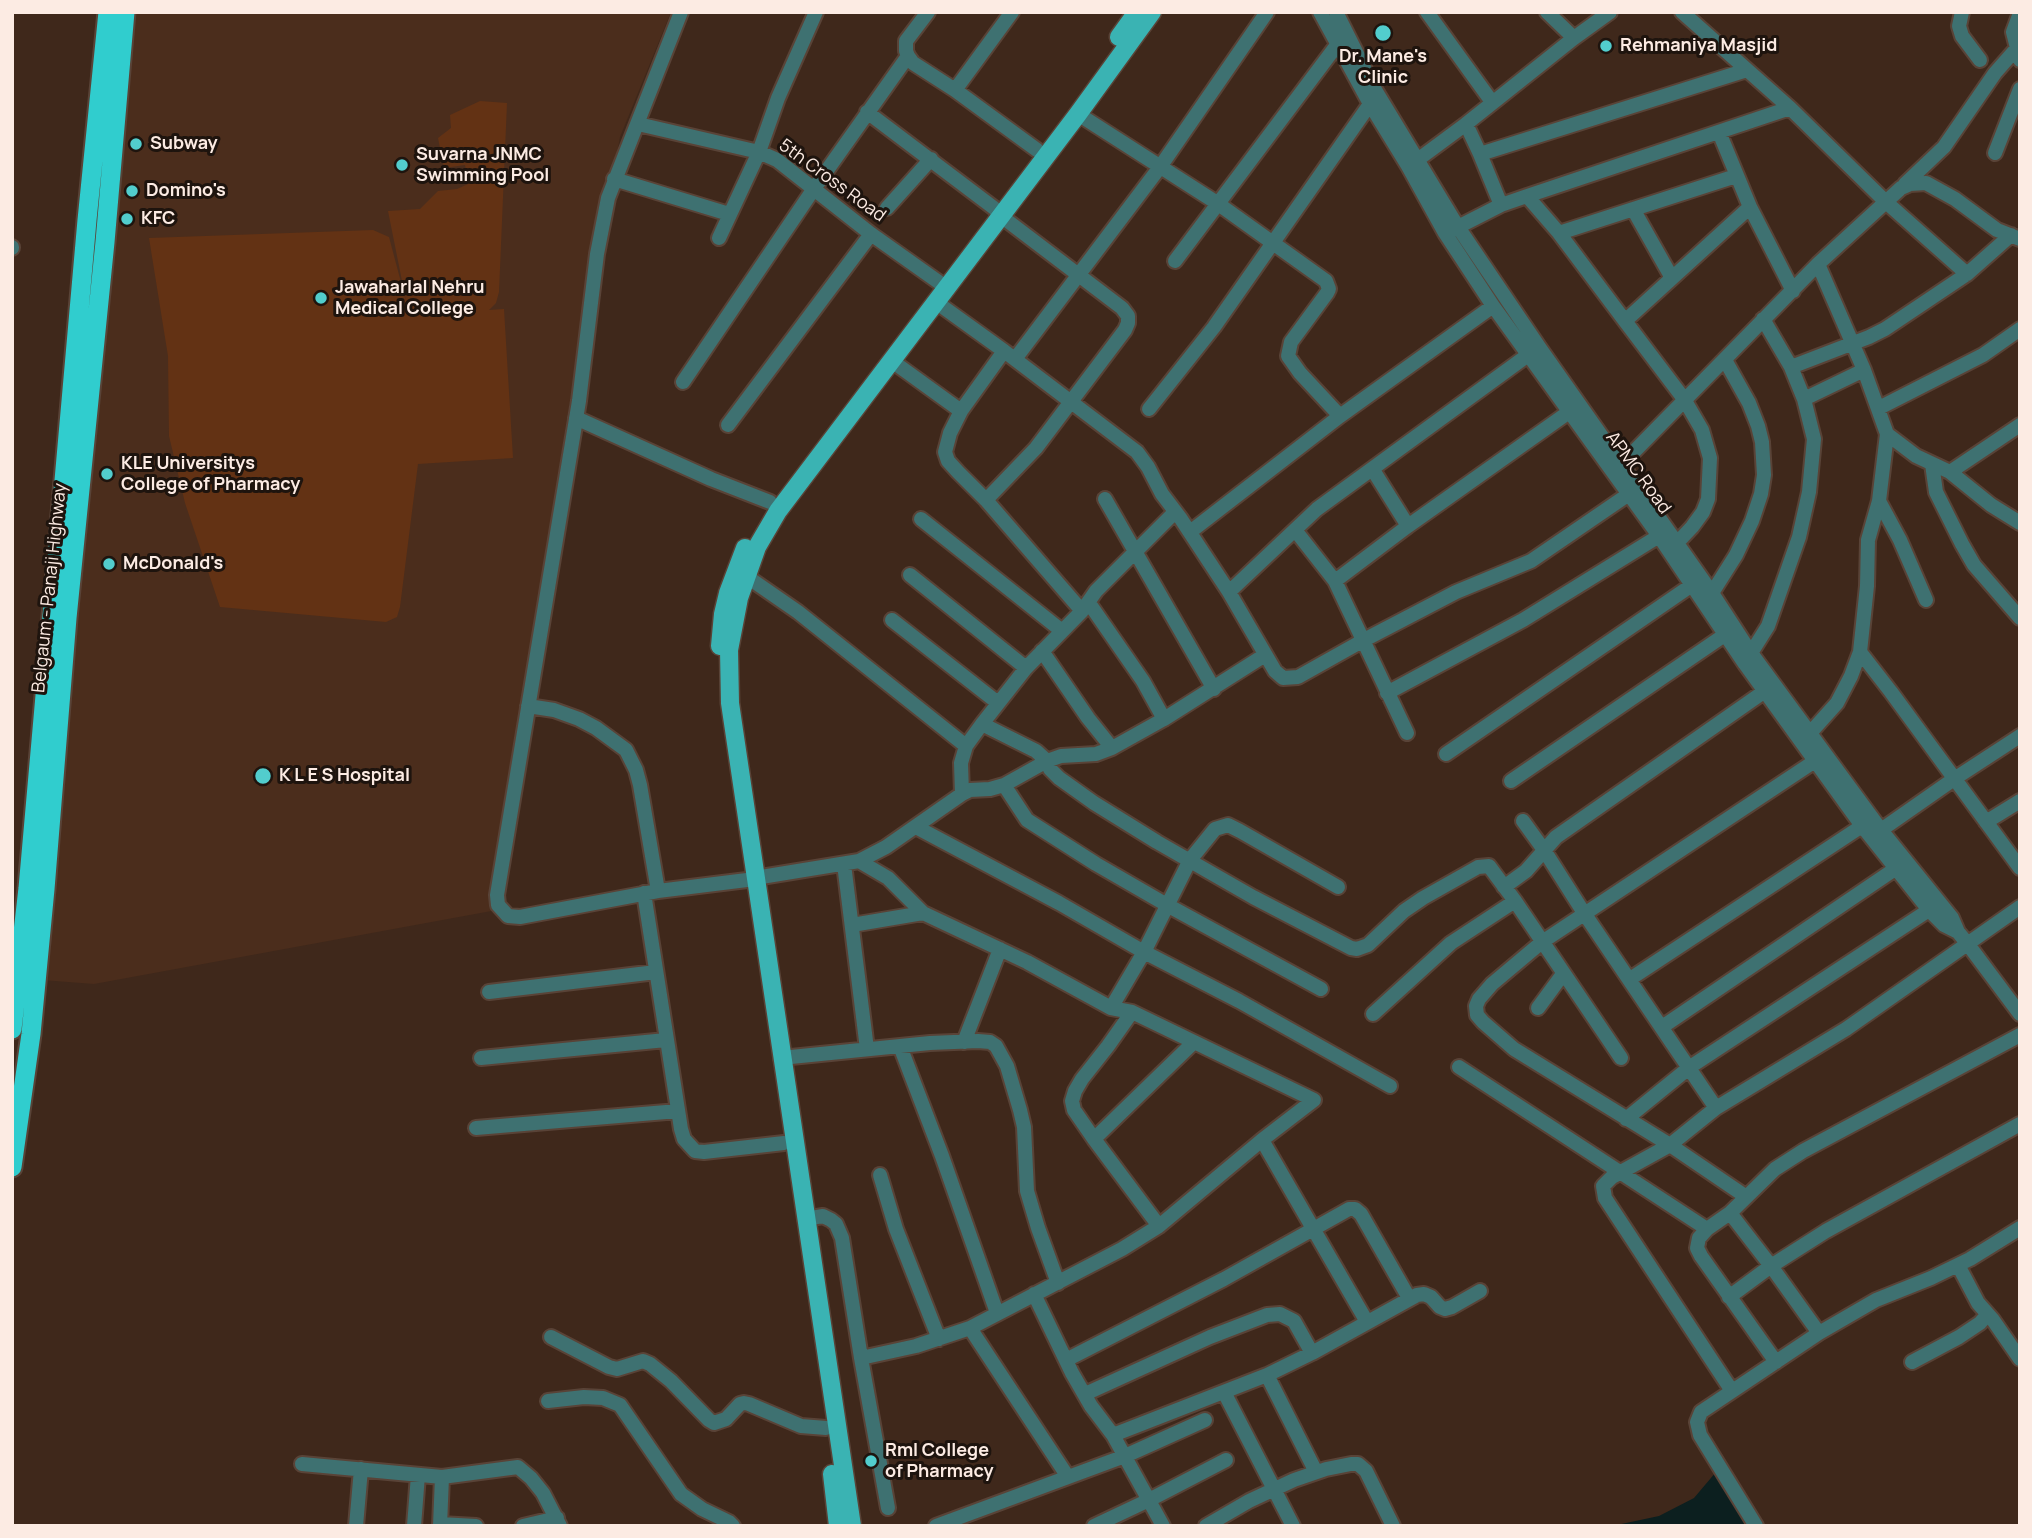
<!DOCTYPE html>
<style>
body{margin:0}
#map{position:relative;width:2032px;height:1538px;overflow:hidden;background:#3f281b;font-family:Manrope,sans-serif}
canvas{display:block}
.frame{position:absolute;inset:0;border:14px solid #fcebe3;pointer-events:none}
</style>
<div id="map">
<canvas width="2032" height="1538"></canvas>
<div class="frame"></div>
</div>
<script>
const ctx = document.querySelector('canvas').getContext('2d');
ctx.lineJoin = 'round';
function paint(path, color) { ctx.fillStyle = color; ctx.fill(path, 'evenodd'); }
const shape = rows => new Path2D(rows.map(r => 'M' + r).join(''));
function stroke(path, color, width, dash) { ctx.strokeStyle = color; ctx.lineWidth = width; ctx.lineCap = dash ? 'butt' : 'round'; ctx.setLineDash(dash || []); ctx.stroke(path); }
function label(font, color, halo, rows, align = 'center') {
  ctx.font = font + ' Manrope,sans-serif'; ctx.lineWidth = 6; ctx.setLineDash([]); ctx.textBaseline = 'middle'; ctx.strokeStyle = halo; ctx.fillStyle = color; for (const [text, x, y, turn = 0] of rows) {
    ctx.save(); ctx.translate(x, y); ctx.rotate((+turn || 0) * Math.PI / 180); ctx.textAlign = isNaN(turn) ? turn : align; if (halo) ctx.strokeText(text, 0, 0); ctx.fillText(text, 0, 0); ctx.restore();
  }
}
paint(shape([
 [134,12,671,12,620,137,566,424,497,910,94,984,42,980]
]), '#4b2d1c');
paint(shape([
 [480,101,507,103,499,292,496,303,489,310,504,309,513,458,418,464,400,607,397,617,386,622,220,607,185,503,169,436,168,356,149,238,373,230,389,237,406,301,388,211,420,209,438,191,457,189,468,184,465,165,444,168,438,138,451,128,450,115]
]), '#633214');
paint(shape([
 [1716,1472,1753,1526,1612,1526,1659,1516,1694,1498]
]), '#0c1f1f');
const minor = shape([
 [681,12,608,198,597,254,579,401,497,895,498,905,508,916,520,917,658,891,755,879],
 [928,12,906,41,906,51,908,56,913,63,955,90,1037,150],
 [1320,12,1370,104,1408,166,1445,233,1493,306,1659,536,1745,664,1862,826,1929,910,1944,925,1958,932,1967,943,2020,1014],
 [1336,12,1374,88,1458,227,1539,347,1712,593,1751,653,1881,830,1952,918,1958,932],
 [1427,12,1492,102],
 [1547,12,1574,38],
 [1682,12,1790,108,1886,202,1967,274],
 [1962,12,1959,26,1962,36,1980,60],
 [2020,13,2013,32,2020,60],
 [955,90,1012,12],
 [867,112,994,208,1001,216,1122,308,1128,316,1128,323,1125,330,1036,448,986,500],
 [1078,114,1217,203,1326,281,1329,289,1327,293,1291,342,1288,356,1300,373,1340,416],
 [638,124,759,152,777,160,871,234,947,288],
 [1466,124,1574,38,1610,12],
 [1719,132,1750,207,1793,291],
 [1995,153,2020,89],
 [1480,154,1501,205],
 [1412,164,1466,124,1480,154,1747,70],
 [614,179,729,214],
 [1905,184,1944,147,1995,73,2017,48],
 [1527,196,1559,233,1625,321,1684,399,1702,430,1710,458,1708,499,1703,512,1692,527,1676,544],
 [887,208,931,159],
 [1633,209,1672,278],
 [1452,230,1501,205,1527,196,1790,108],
 [1559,233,1736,176],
 [719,238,759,152,778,98,816,12],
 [12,247,12,248],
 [1175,261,1337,45],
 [1818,264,1864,370,1887,434,1916,456,1950,472,1991,505,2020,523],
 [936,302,1004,351,1137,452,1148,467,1162,494,1181,519,1229,592,1275,671,1283,678,1298,677,1364,640,1456,592,1531,561,1629,494],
 [1625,321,1750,207],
 [1004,351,961,411,950,433,945,452,948,461,958,472,986,500,1082,611],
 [1015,359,1160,167,1267,12],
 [892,361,961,411],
 [1791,367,1869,337,1885,329,1967,274,2011,235],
 [683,382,813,190,908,56],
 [1804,399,1864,370],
 [1879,408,1983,355,2020,329],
 [1149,409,1214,327,1370,104],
 [576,418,711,479,770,502],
 [728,425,871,234],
 [1932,464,1936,492,1962,544,1974,565,2020,618],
 [1373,470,1408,526],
 [1616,470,1818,264,1901,188,1910,184,1926,183,1955,199,1997,230,2020,239],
 [1950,472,2020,425],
 [1105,499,1214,689],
 [1879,501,1900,540,1926,600],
 [921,519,1062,631],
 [1295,530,1335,581,1407,733],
 [1190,532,1340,416,1493,306],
 [910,575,1026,668],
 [746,576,798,612,966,746],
 [1335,581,1408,526,1569,412],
 [1229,592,1317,509,1528,355],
 [1712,593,1736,555,1752,521,1761,494,1764,475,1762,442,1758,426,1749,403,1725,360],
 [1089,603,1143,681,1164,719],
 [892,620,998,703],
 [1042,651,1088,718,1112,748,1164,719,1265,655],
 [1860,652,1891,692,2020,868],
 [1751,653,1768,626,1799,537,1809,492,1814,439,1804,399,1791,367,1763,319],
 [1387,693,1523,620,1659,536],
 [528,706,554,710,579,719,596,728,626,750,636,770,640,785,658,891],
 [982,724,1036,751,1047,761,1050,769,1059,778,1094,803,1157,842,1253,897,1351,948,1357,949,1368,945,1404,911,1423,898,1478,867,1489,866,1515,901,1621,1058],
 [1811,732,1837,703,1851,676,1860,652,1867,586,1868,540,1879,501,1887,434],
 [1446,754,1692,585],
 [1511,781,1726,634],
 [1004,785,1047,761,1061,756,1096,754,1112,748],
 [962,794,961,763,966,746,982,724,1026,668,1082,611,1096,591,1175,512],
 [1523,821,1544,850,1584,913,1716,1108],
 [1986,822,2020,801],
 [916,827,1059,903,1144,952,1239,1001,1390,1086],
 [1881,830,1954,779,2020,736],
 [859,861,888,878,923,913,1027,962,1111,1008,1132,1012,1314,1100,1262,1140,1159,1226,1122,1249,970,1328,916,1346,861,1358],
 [844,864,867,1049],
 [755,878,859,861,886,847,962,794,970,790,990,789,1004,785,1027,820,1096,864,1167,905,1321,989],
 [1504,887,1526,871,1556,837,1765,691],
 [644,893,681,1129,684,1139,695,1151,704,1152,784,1143],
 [852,925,923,913],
 [1630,979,1862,826],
 [489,992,656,972],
 [1111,1008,1144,952,1190,860,1215,829,1228,825,1240,831,1338,887],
 [1538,1008,1563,974],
 [1132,1012,1108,1046,1082,1079,1075,1091,1072,1101,1074,1110,1094,1139,1159,1226],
 [1373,1014,1451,943,1515,901],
 [1662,1027,1895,869],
 [964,1042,1000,949],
 [900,1046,942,1156,997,1313],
 [481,1058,666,1040],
 [781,1058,930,1043,978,1041,990,1042,996,1046,1007,1066,1020,1110,1024,1127,1027,1191,1038,1228,1058,1283],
 [1459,1067,1707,1229],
 [1626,1119,1690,1067,1929,910],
 [476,1128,678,1111],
 [1094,1139,1193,1043],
 [1262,1140,1367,1322],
 [880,1175,896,1229,939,1339],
 [1745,1196,1670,1145,1514,1049,1483,1022,1477,1015,1476,1006,1479,999,1492,984,1542,942,1815,761],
 [1730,1213,1771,1266,1819,1333],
 [805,1219,823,1216,831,1220,836,1224,842,1238,861,1358,888,1508],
 [1958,1265,1978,1303,1993,1320,2020,1359],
 [1034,1294,1072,1373,1091,1406,1113,1435,1163,1526],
 [1729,1297,1771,1266,1826,1231,2020,1124],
 [970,1328,1068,1477],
 [551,1337,609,1367,617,1369,643,1361,650,1364,671,1381,709,1420,714,1423,726,1419,740,1404,744,1403,749,1404,801,1426,826,1428],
 [1066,1360,1224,1279,1349,1209,1355,1209,1361,1214,1409,1298],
 [1776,1362,1701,1256,1697,1248,1699,1238,1707,1229,1730,1213,1775,1169,1803,1151,2020,1035],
 [1912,1362,1959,1337,1980,1323,1987,1315],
 [1267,1375,1316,1472],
 [1732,1391,1605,1198,1603,1186,1612,1177,1670,1145,1716,1108,1846,1029,2020,907],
 [1224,1392,1293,1526],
 [1085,1394,1210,1337,1267,1315,1280,1314,1294,1321,1312,1353],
 [548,1401,584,1397,603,1398,620,1405,681,1494,702,1509,729,1522,733,1526],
 [1113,1435,1267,1375,1312,1353,1417,1295,1424,1294,1431,1297,1440,1307,1445,1309,1452,1307,1480,1291],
 [302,1464,442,1477,518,1467,531,1478,543,1493,560,1526],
 [440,1524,476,1526],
 [356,1526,361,1469],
 [414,1526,418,1475],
 [440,1526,442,1477],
 [523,1526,557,1518],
 [936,1526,1125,1456,1205,1420],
 [1094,1526,1149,1500,1226,1460],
 [1206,1526,1249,1501,1294,1480,1326,1469,1351,1464,1358,1464,1366,1471,1393,1526],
 [1756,1526,1700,1435,1697,1422,1701,1412,1819,1333,1876,1300,1931,1278,1970,1259,2020,1228]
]);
const major = shape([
 [1119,37,1137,12],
 [720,646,723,614,728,593,745,548],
 [832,1474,838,1526],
 [852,1526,730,703,729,650,739,598,757,547,778,511,1078,114,1152,12]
]);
const highway = shape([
 [12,1029,28,888,87,220,108,12],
 [12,1167,31,1034,45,889,67,618,105,242,125,12]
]);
stroke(minor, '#594337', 18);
stroke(major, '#594337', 21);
stroke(highway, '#594337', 23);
stroke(minor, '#3e7171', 14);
stroke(major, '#3ab3b3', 18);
stroke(highway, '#30cdce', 19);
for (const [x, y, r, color] of [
 [1383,33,9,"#52cdcd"],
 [1606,46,7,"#52cdcd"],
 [136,144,7,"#52cdcd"],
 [402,165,7,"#52cdcd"],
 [132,191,7,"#52cdcd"],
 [127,219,7,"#52cdcd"],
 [321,298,7,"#52cdcd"],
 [107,474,7,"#52cdcd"],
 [109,564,7,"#52cdcd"],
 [263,776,9,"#52cdcd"],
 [871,1461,7,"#52cdcd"]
]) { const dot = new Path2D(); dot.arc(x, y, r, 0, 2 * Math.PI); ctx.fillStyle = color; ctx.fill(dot); stroke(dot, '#1e140e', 2.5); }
label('bold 18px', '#fcebe3', '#1e140e', [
 ["Rehmaniya Masjid",1620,46],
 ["Dr. Mane's",1383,57,"center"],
 ["Clinic",1383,78,"center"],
 ["Subway",150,144],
 ["Suvarna JNMC",416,155],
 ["Swimming Pool",416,176],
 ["Domino's",146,191],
 ["KFC",141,219],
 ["Jawaharlal Nehru",335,288],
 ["Medical College",335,309],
 ["KLE Universitys",121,464],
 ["College of Pharmacy",121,485],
 ["McDonald's",123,564],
 ["K L E S Hospital",279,776],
 ["Rml College",885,1451],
 ["of Pharmacy",885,1472]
], 'left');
label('18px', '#fcebe3', '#1e140e', [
 ["5th Cross Road",832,181,36],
 ["APMC Road",1638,473,54],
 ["Belgaum - Panaji Highway",50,588,-84]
]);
</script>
